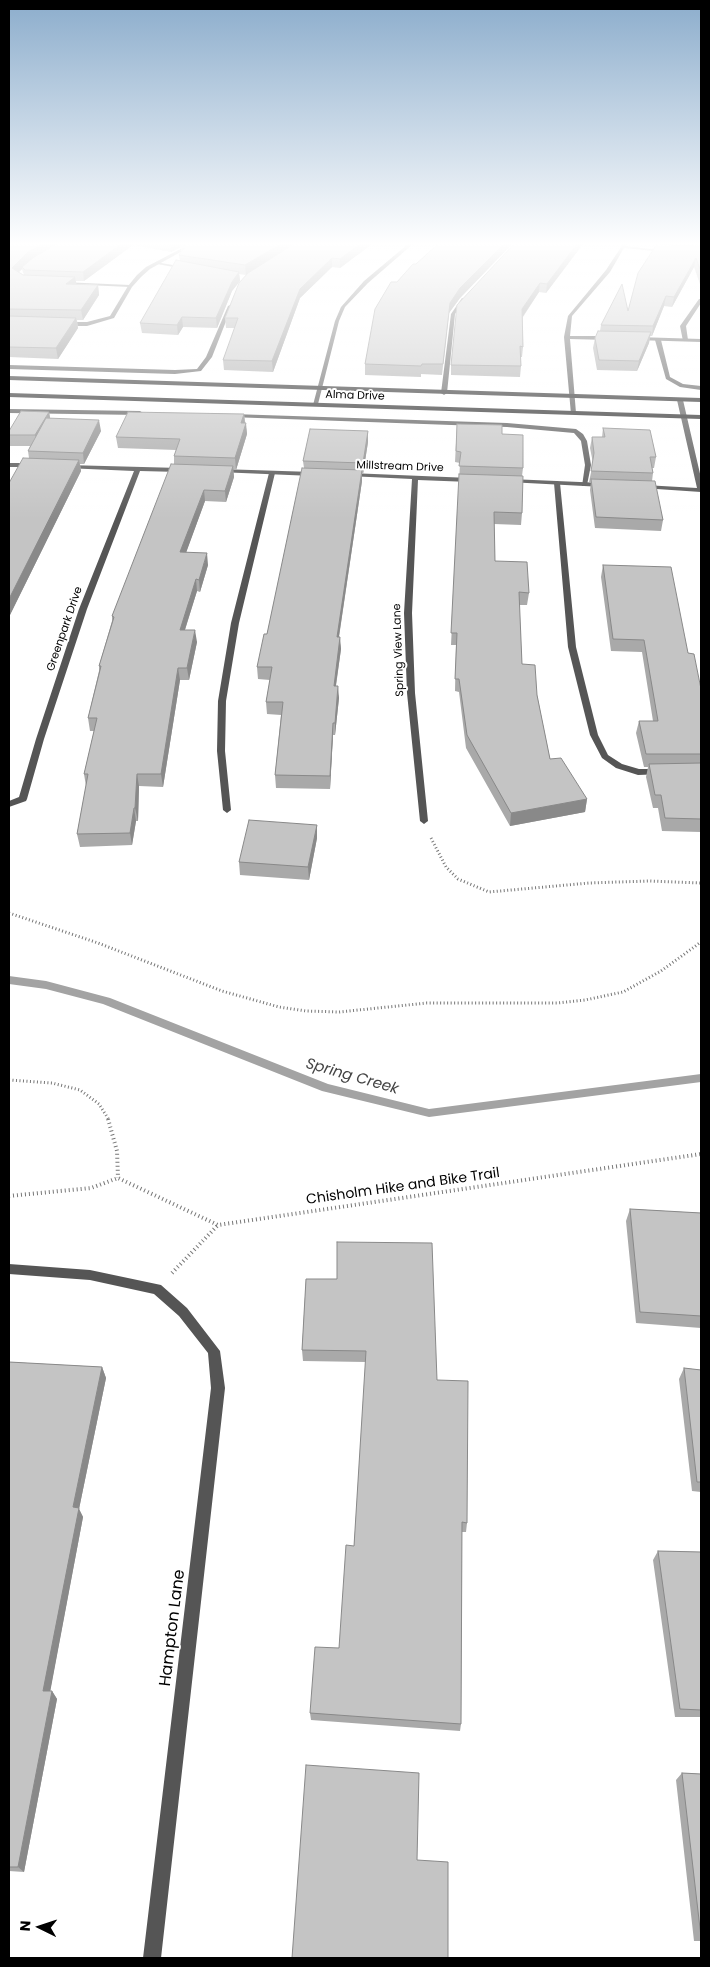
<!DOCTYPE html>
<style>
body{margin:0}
#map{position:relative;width:710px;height:1967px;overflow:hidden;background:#fff;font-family:Poppins,sans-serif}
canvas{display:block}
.frame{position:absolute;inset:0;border:10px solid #000;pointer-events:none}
.north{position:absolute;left:15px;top:1902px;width:50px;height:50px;-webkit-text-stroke:4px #fff;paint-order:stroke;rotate:274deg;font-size:14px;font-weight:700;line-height:20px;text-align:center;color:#000}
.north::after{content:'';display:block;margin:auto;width:18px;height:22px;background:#000;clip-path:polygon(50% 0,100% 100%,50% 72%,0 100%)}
</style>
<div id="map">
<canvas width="710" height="1967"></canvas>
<div class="frame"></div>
<div class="north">N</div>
</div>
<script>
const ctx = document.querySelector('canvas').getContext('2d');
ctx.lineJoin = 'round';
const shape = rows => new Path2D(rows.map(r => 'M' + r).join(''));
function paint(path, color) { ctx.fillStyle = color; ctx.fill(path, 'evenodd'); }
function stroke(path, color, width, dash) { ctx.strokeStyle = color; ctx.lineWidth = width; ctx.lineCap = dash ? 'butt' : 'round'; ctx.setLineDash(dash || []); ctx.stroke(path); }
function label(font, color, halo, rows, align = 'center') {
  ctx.font = font + ' Poppins,sans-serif'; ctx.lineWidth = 4; ctx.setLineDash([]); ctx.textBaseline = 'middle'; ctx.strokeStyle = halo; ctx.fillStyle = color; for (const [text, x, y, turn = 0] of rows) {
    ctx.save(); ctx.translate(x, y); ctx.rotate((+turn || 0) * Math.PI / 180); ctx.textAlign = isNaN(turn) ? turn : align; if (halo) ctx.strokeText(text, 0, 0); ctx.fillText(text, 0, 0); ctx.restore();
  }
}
paint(shape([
 [9,976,46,981,110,998,328,1084,429,1109,701,1074,701,1082,429,1117,322,1091,103,1004,46,989,9,984,9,976]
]), '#a3a3a3');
stroke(shape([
 [431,838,446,867,458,879,489,892,589,883,649,881,701,883],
 [9,913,98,943,222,991,279,1007,306,1011,339,1012,427,1003,557,1003,585,1000,623,992,661,971,701,942],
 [9,1080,52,1083,80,1090,99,1104,109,1120]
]), '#777', 3, [1, 2.5]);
stroke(shape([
 [108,1119,117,1151,118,1178],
 [9,1196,91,1188,118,1178,218,1225,701,1154],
 [172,1273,218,1225]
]), '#777', 4, [1, 3]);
paint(shape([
 [155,262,185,267,187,268,185,269,157,264,155,262],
 [62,282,130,285,132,286,130,287,64,284,62,282],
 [462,298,466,299,455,314,447,393,444,395,441,393,451,314,462,298],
 [699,299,701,299,701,303,686,326,688,340,683,341,680,326,699,299],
 [230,305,232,306,212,357,201,371,175,374,9,369,9,365,175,370,197,369,206,357,228,306,230,305],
 [658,338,661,340,670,377,683,384,701,386,701,390,680,387,666,379,655,340,658,338],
 [9,409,140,411,143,413,140,415,9,413,9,409],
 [232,414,507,423,576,429,583,434,587,441,591,465,587,485,582,486,585,465,581,441,574,433,507,427,230,417,229,416,232,414],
 [272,471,275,473,239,623,226,701,225,751,231,810,227,813,223,810,217,751,218,701,231,623,269,473,272,471],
 [557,481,560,483,576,647,598,735,608,755,622,764,639,769,660,769,664,772,663,774,638,775,616,768,602,758,590,735,568,647,554,483,557,481]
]), '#555');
paint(shape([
 [190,244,195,244,150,269,141,277,132,287,114,318,87,326,64,326,61,324,64,322,87,322,110,316,128,286,137,275,146,267,190,244],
 [408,244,413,244,368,283,345,307,339,321,318,404,313,405,335,321,341,307,364,281,408,244],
 [623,244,627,244,626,246,667,251,665,252,624,248,610,272,572,316,570,336,608,336,611,338,608,340,570,339,576,413,571,414,564,337,568,316,606,270,623,244],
 [637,337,701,339,701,342,635,340,637,337],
 [680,398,683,400,701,478,701,492,642,488,642,486,644,485,697,488,677,400,680,398],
 [9,463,33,463,36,465,33,467,9,467,9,463],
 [67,465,180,468,183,470,180,472,140,471,87,609,44,739,27,799,26,801,9,807,9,801,19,797,36,739,79,609,134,471,65,468,64,467,67,465],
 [220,469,313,472,316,474,313,476,218,472,217,471,220,469],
 [350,473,470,478,473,480,470,482,418,480,412,613,415,693,428,821,424,824,420,821,407,693,404,613,412,479,348,476,348,474,350,473],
 [510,479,603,483,606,485,603,487,508,482,508,480,510,479],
 [9,1264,90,1270,161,1285,187,1308,220,1351,225,1388,161,1958,143,1958,211,1388,208,1353,179,1316,154,1294,90,1280,9,1274,9,1264]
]), '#555');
paint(shape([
 [9,376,701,398,701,402,9,380,9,376],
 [9,393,701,415,701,419,9,397,9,393]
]), '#222');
paint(shape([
 [9,244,372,244,340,268,332,267,300,298,273,372,224,370,223,360,235,328,226,328,225,318,246,275,239,274,240,281,232,291,217,328,183,327,178,335,142,333,140,323,180,261,179,255,181,252,181,247,171,252,133,245,84,281,76,281,76,284,98,285,99,295,83,320,77,320,78,328,58,359,9,357],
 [22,269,24,275,19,272],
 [438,244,512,244,460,298,449,313,442,375,421,374,421,377,365,375,365,364,397,282],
 [514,244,583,244,546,293,539,292,523,317,523,347,522,357,520,357,521,366,520,377,451,375,451,365],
 [657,244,701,244,701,287,694,267,672,307,664,306,652,336,650,336,649,343,637,371,597,370,593,348,595,338,600,331,601,325,628,311],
 [49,412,50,418,101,431,84,464,80,464,81,471,9,617,9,483,29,458,28,451,30,446,9,446,9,431],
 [244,414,247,434,236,470,233,469,234,477,226,502,205,501,186,552,208,565,200,592,197,591,185,630,197,642,189,680,180,680,163,787,139,786,138,821,136,821,132,845,80,847,77,834,86,786,84,774,94,731,90,731,88,718,99,671,99,666,112,621,112,616,174,464,174,456,176,450,118,448,116,437],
 [457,424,502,434,523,468,522,476,522,513,521,525,494,524,495,561,529,593,527,605,519,605,522,664,537,695,550,759,587,799,585,812,510,826,466,748,459,692,455,691,456,645,451,645,460,463,455,462],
 [603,428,656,457,654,468,652,468,653,473,652,481,663,520,661,531,595,528,590,490,591,482,589,482,593,463,590,448,592,437,602,437],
 [368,431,368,442,363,474,362,474,362,481,339,637,341,649,336,686,339,698,335,735,333,735,330,789,276,788,275,775,281,715,267,714,266,702,270,680,258,679,257,667,267,634,304,468,303,461],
 [603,565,688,653,701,689,701,832,662,831,658,808,653,808,646,777,648,767,644,767,636,733,639,721,653,721,642,652,611,651,601,577],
 [317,825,317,838,309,880,240,875,239,862],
 [630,1209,701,1213,701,1328,636,1323,626,1221],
 [306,1279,437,1380,467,1523,466,1532,462,1532,461,1724,460,1731,311,1720,310,1713,339,1648,354,1546,366,1362,303,1361,302,1350],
 [9,1362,102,1367,106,1378,79,1509,83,1517,50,1691,52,1691,57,1699,24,1872,9,1871],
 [684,1368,701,1370,701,1492,692,1491,679,1379],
 [658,1551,701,1552,701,1717,675,1717,653,1560],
 [682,1773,701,1774,701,1941,694,1941,676,1780]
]), '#a9a9a9');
paint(shape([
 [43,244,62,244,22,267,22,269,14,277,12,268,28,252],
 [121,244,133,244,133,245,84,281,83,272],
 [170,244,186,244,181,244,181,247,171,252],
 [281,244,297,244,246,275,245,265],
 [360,244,372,244,340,268,340,259],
 [504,244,512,244,460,298,449,313,442,375,450,303,460,288],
 [577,244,583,244,546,293,547,284],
 [332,258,332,267,300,298,273,372,272,361,300,289],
 [696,258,694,267,672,307,674,297],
 [239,272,240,281,232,291,217,328,216,318,232,282],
 [75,277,77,287,66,284],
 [540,283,539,292,521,319,522,309],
 [98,285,99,295,83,320,81,310],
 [666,296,664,306,652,336,653,326],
 [182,317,183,327,178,335,177,325],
 [76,318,78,328,58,359,56,348],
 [651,332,649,343,637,371,639,361],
 [49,412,51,423,37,447,35,435],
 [244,414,245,425,241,423],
 [99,420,101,431,84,464,83,453],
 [246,423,247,434,236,470,235,458],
 [368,431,368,442,363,474,363,463],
 [79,460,81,471,9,617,9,599],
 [233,466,234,477,226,502,225,491],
 [362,470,362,481,337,649,337,637],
 [204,490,205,501,182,564,180,552],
 [207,553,208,565,200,592,199,580],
 [196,579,197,591,181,642,180,630],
 [195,630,197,642,189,680,187,668],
 [340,637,341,649,334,698,334,686],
 [178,668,180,680,163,787,161,774],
 [338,686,339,698,335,735,335,723],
 [333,723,333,735,330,789,330,776],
 [137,774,139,786,138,821,135,808],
 [587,799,585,812,510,826,511,813],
 [134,808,136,821,132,845,130,833],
 [317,825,317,838,309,880,308,867],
 [102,1367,106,1378,79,1509,83,1517,49,1698,43,1691,73,1507],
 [52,1691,57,1699,24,1872,18,1867]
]), '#898989');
const building = shape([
 [9,244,43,244,28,252,12,268,23,275,75,277,66,284,98,285,81,310,9,309,9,244],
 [57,244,121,244,83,272,25,270,22,267,34,257,57,244],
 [181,244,281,244,245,265,179,255,186,245,181,244],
 [294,244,360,244,340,259,332,258,300,289,272,361,223,360,238,318,225,318,239,283,248,273,294,244],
 [438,244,504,244,460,288,450,303,443,364,422,364,421,366,365,364,375,309,391,282,397,282,413,264,416,264,438,244],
 [514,244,577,244,547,284,540,283,522,309,523,347,520,346,521,366,451,365,457,305,514,244],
 [657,244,701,247,701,272,696,258,674,297,666,296,653,326,601,325,622,284,628,311,638,273,657,244],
 [176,260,239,272,232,282,216,318,182,317,177,325,140,323,176,260],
 [9,316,76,318,56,348,9,347,9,316],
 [598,331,651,332,639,361,599,360,595,338,598,331],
 [21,411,49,412,35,435,9,435,9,431,21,411],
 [128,412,244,414,241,423,246,423,235,458,174,456,180,439,116,437,128,412],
 [46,418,99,420,83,453,28,451,46,418],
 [457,424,502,425,502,434,523,435,523,468,459,466,461,452,456,451,457,424],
 [603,428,650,430,656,457,650,457,653,473,591,471,594,453,592,437,605,437,603,428],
 [310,429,368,431,363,463,303,461,310,429],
 [23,458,79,460,9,599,9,483,23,458],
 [171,464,233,466,225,491,204,490,180,552,207,553,199,580,196,579,180,630,195,630,187,668,178,668,161,774,137,774,135,808,134,808,130,833,77,834,88,774,84,774,97,718,88,718,101,666,99,666,114,617,112,616,171,464],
 [302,468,362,470,337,637,340,637,334,686,338,686,335,723,333,723,330,776,275,775,283,702,266,702,272,667,257,667,264,634,267,634,302,468],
 [459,474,523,476,522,513,494,512,495,561,527,562,529,593,519,592,522,664,535,665,537,695,550,759,561,758,587,799,511,813,467,735,459,679,455,679,457,633,451,633,459,474],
 [591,479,655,481,663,520,596,517,591,479],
 [603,565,671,567,688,653,694,654,701,689,701,754,646,754,639,721,658,721,644,640,613,639,603,565],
 [701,763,701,819,665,818,661,795,655,795,649,764,701,763],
 [249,820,317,825,308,867,239,862,249,820],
 [630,1209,701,1213,701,1316,640,1312,630,1209],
 [337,1242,432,1243,437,1380,468,1381,467,1523,462,1522,461,1724,310,1713,315,1647,339,1648,346,1545,354,1546,366,1351,302,1350,306,1279,337,1279,337,1242],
 [9,1362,102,1367,73,1507,79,1508,43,1691,52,1691,18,1867,9,1867,9,1362],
 [684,1368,701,1370,701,1482,697,1482,684,1368],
 [658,1551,701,1552,701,1710,680,1709,658,1551],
 [306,1765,419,1773,417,1860,448,1862,448,1958,292,1958,306,1765],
 [682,1773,701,1774,701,1937,682,1773]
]);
paint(building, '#c4c4c4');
stroke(building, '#898989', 1);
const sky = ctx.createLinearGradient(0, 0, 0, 519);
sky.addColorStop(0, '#8cadcc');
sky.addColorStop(0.47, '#fff');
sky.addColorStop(1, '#ffffff00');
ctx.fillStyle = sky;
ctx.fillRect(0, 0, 710, 519);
label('11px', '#000', '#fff', [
 ["Alma Drive",355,396,2],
 ["Millstream Drive",400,467,2],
 ["Greenpark Drive",65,629,-71],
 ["Spring View Lane",399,650,-92]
]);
label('14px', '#000', '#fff', [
 ["Chisholm Hike and Bike Trail",403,1187,-8]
]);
label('italic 15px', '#444', '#fff', [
 ["Spring Creek",352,1077,16]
]);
label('16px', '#000', '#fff', [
 ["Hampton Lane",173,1628,-83]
]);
</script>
